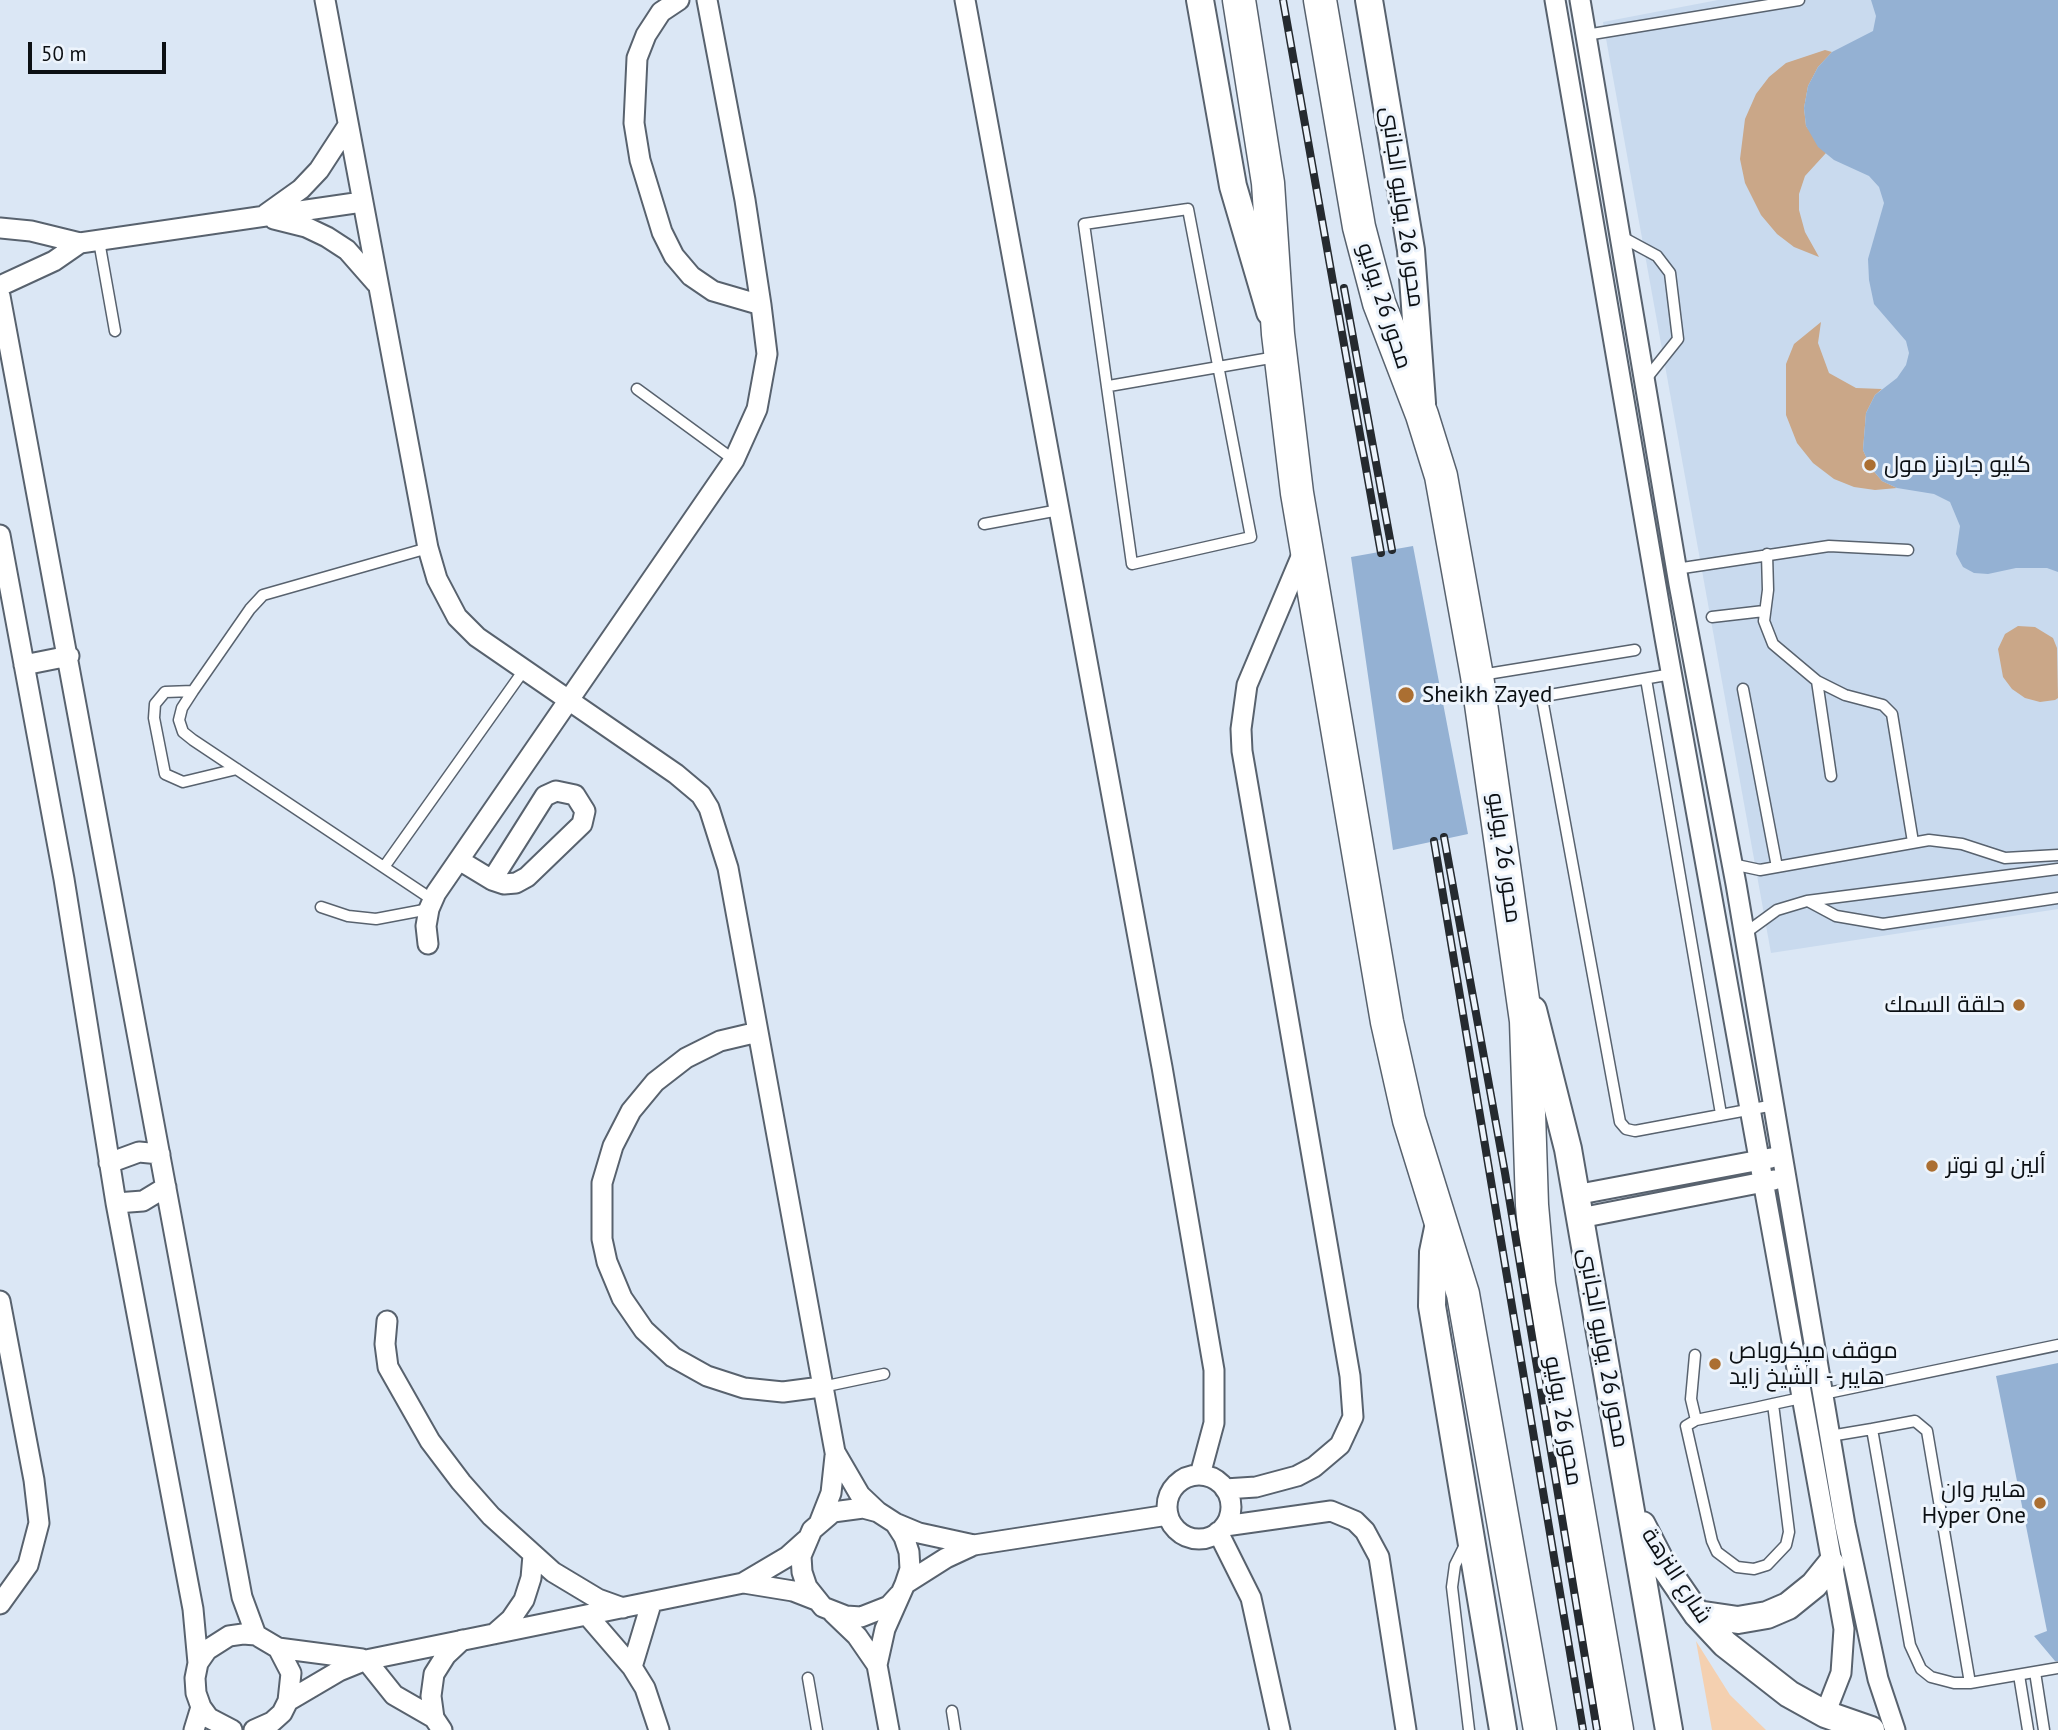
<!DOCTYPE html>
<meta charset="utf-8">
<style>
body{margin:0}
#map{position:relative;width:2058px;height:1730px;overflow:hidden;background:#dbe7f5;font-family:"PT Sans",sans-serif}
canvas{display:block}
.scale{position:absolute;left:28px;top:42px;width:138px;height:32px;box-sizing:border-box;border:4px solid #0c1014;border-top:0;padding-left:9px;font-size:21px;line-height:24px;white-space:nowrap;color:#0c1014;-webkit-text-stroke:5px #edf4fc;paint-order:stroke}
</style>
<div id="map">
<canvas width="2058" height="1730"></canvas>
<div class="scale">50 m</div>
</div>
<script>
const ctx = document.querySelector('canvas').getContext('2d');
ctx.lineJoin = 'round';
function paint(path, color) { ctx.fillStyle = color; ctx.fill(path, 'evenodd'); }
const shape = rows => new Path2D(rows.map(r => 'M' + r).join(''));
function stroke(path, color, width, dash) { ctx.strokeStyle = color; ctx.lineWidth = width; ctx.lineCap = dash ? 'butt' : 'round'; ctx.setLineDash(dash || []); ctx.stroke(path); }
function label(font, color, halo, rows, align = 'center') {
  ctx.font = font + ' "PT Sans",Cairo,sans-serif'; ctx.lineWidth = 6; ctx.setLineDash([]); ctx.textBaseline = 'middle'; ctx.strokeStyle = halo; ctx.fillStyle = color; for (const [text, x, y, turn = 0] of rows) {
    ctx.save(); ctx.translate(x, y); ctx.rotate((+turn || 0) * Math.PI / 180); ctx.textAlign = isNaN(turn) ? turn : align; if (halo) ctx.strokeText(text, 0, 0); ctx.fillText(text, 0, 0); ctx.restore();
  }
}
paint(shape([
 [1718,0,2058,0,2058,909,1771,953,1603,22]
]), '#c9daee');
paint(shape([
 [1696,1641,1730,1695,1766,1730,1712,1730]
]), '#f4d0b0');
paint(shape([
 [1825,50,1832,52,1818,67,1808,86,1804,108,1806,126,1826,153,1805,176,1799,194,1799,210,1805,232,1819,257,1794,247,1777,234,1761,215,1745,183,1740,159,1745,119,1756,94,1769,77,1786,63],
 [1821,322,1818,343,1829,373,1856,388,1882,389,1875,395,1866,413,1863,450,1871,468,1882,481,1897,488,1875,490,1854,487,1834,479,1813,463,1797,443,1786,415,1786,364,1794,344],
 [2018,626,2035,627,2053,638,2057,648,2058,698,2055,700,2040,702,2025,698,2012,689,2003,677,1998,649,2005,634]
]), '#caa788');
paint(shape([
 [1871,0,2058,0,2058,572,2047,568,2016,568,1988,574,1974,573,1963,567,1956,554,1960,526,1950,502,1934,494,1897,488,1882,481,1871,468,1863,450,1866,413,1875,395,1897,378,1906,365,1909,353,1906,341,1874,304,1869,280,1868,259,1884,203,1879,187,1869,176,1834,160,1818,147,1806,126,1804,108,1808,86,1818,67,1832,52,1873,31,1876,16],
 [1413,546,1468,834,1393,850,1351,557],
 [2058,1363,2058,1661,2055,1661,2034,1636,2047,1631,1996,1376]
]), '#94b1d3');
const service = shape([
 [1586,35,1799,0],
 [1188,209,1251,537,1132,564,1084,224,1188,209],
 [1620,236,1657,256,1670,273,1678,339,1646,379],
 [99,241,115,331],
 [1109,386,1276,357],
 [637,389,734,460],
 [984,524,1059,510],
 [428,548,263,595,250,609,193,691,182,708,179,720,183,732,193,740,433,900],
 [1767,554,1768,590,1764,621,1773,644,1817,681,1845,695,1883,705,1892,714,1913,842],
 [1676,569,1829,546,1908,550],
 [1712,617,1764,611],
 [1672,674,1550,695,1543,704,1620,1122,1626,1129,1635,1131,1774,1105],
 [1481,675,1635,650],
 [1646,679,1721,1114],
 [1817,681,1831,776],
 [1743,689,1777,867],
 [193,691,165,692,155,704,154,718,165,774,183,782,237,769],
 [1732,864,1760,870,1929,840,1962,844,2005,858,2058,855],
 [384,867,524,670],
 [1808,901,1836,916,1883,924,2058,898],
 [321,907,348,916,376,919,429,909],
 [1744,934,1777,910,1807,901,2058,869],
 [1695,1355,1691,1399,1696,1420],
 [822,1387,884,1374],
 [1823,1394,2058,1345],
 [1773,1404,1789,1532,1786,1545,1767,1565,1754,1569,1737,1567,1717,1552,1712,1541,1686,1426,1696,1420,1755,1408,1773,1404,1801,1398],
 [1830,1436,1872,1429],
 [1466,1543,1455,1565,1452,1587,1469,1730],
 [2035,1672,2044,1730],
 [2019,1675,2028,1730],
 [808,1678,817,1730],
 [1970,1683,1927,1431,1915,1421,1872,1429,1910,1645,1921,1669,1931,1677,1954,1683,1970,1683,2058,1668],
 [952,1711,955,1730]
]);
const minor = shape([
 [325,0,428,548,437,579,457,617,477,637,676,774,701,795,709,808,728,868,835,1452,860,1495,878,1512],
 [679,0,661,12,646,35,637,58,634,123,640,160,662,232,674,256,691,276,713,291,761,305],
 [965,0,1162,1067,1214,1370,1214,1423,1200,1475],
 [1555,0,1665,638,1844,1629,1841,1673,1825,1714],
 [1580,0,1679,584,1736,884,1845,1525,1878,1679,1895,1730],
 [266,214,301,189,319,170,347,127],
 [274,219,306,227,327,237,347,250,376,283],
 [0,228,31,231,80,243,362,202],
 [0,286,54,261,80,243],
 [0,296,242,1597,256,1635],
 [0,535,64,879,116,1203,193,1609,198,1663],
 [24,665,69,656],
 [459,860,492,880,504,884,516,883,527,877,582,824,585,811,575,795,556,791,545,796,492,880],
 [428,944,426,926,429,909,436,893,734,460,757,409,767,354,761,305,745,200,707,0],
 [758,1032,720,1041,686,1058,655,1082,631,1111,613,1146,602,1183,602,1239,607,1262,622,1298,644,1330,673,1357,707,1376,744,1388,783,1392,821,1387],
 [109,1163,139,1152,160,1154],
 [1575,1195,1771,1158],
 [116,1203,143,1201,166,1187],
 [1580,1218,1774,1180],
 [0,1301,34,1480,39,1523,28,1565,0,1604],
 [387,1321,385,1344,388,1367,430,1441,461,1482,491,1516,553,1572,598,1599,623,1608],
 '1167 1507a32 32 0 1 1 64 0a32 32 0 1 1-64 0Z',
 [1225,1489,1256,1487,1297,1476,1314,1467,1340,1445,1353,1417,1350,1376,1242,751,1241,729,1247,685,1304,550],
 [820,1521,831,1493,835,1456],
 [895,1523,919,1533,974,1545],
 [1225,1526,1331,1511,1355,1521,1365,1531,1379,1557,1406,1730],
 [1218,1532,1251,1598,1280,1730],
 [744,1583,793,1591,816,1600],
 [905,1584,946,1558,974,1545,1168,1515],
 [833,1613,857,1636,877,1665],
 [588,1616,632,1667,645,1688,659,1730],
 [494,1634,511,1619,524,1600,531,1578,533,1555],
 [278,1648,362,1659],
 [366,1660,394,1695,434,1718],
 [632,1667,651,1604],
 [288,1701,339,1671,366,1660,743,1583,787,1557,806,1540],
 [194,1730,201,1707],
 [232,1730,209,1718,201,1707,196,1693,195,1678,198,1663,207,1650,229,1636,243,1634,256,1635,278,1648,291,1673,288,1701,282,1713,272,1722,254,1730],
 [442,1730,434,1718,431,1696,434,1674,446,1655,462,1640],
 [889,1730,877,1665,885,1629,905,1584,910,1569,909,1552,904,1537,895,1523,878,1512,863,1508,833,1512,812,1530,801,1556,802,1572,807,1587,823,1607,846,1616,861,1617,889,1606,899,1595]
]);
const secondary = shape([
 [1200,0,1233,186,1270,312],
 [1369,0,1411,250,1422,403],
 [1533,1010,1568,1149,1669,1730],
 [1440,1218,1433,1252,1432,1306,1503,1730],
 [1642,1525,1660,1560,1697,1614,1725,1644,1789,1694,1825,1714,1871,1730],
 [1697,1614,1738,1620,1767,1615,1788,1606,1814,1585,1831,1564]
]);
const trunk = shape([
 [1239,0,1268,183,1278,334,1297,493,1387,1022,1409,1120,1463,1294,1540,1730],
 [1320,0,1359,227,1379,303,1422,415,1441,476,1477,676,1526,1021,1532,1205,1539,1284,1617,1730]
]);
stroke(service, '#58626e', 13);
stroke(minor, '#58626e', 23);
stroke(secondary, '#58626e', 30);
stroke(trunk, '#58626e', 35);
stroke(service, '#fff', 10);
stroke(minor, '#fff', 19);
stroke(secondary, '#fff', 26);
stroke(trunk, '#fff', 32);
const rail = shape([
 [1283,0,1381,553],
 [1344,288,1392,550],
 [1444,837,1505,1173,1597,1730],
 [1434,841,1583,1730]
]);
stroke(rail, '#252a2f', 8);
stroke(rail, '#edf4fc', 5, [16]);
for (const [x, y, r, color] of [
 [1870,465,7,"#ab6f32"],
 [1406,695,9,"#ab6f32"],
 [2019,1005,7,"#ab6f32"],
 [1932,1166,7,"#ab6f32"],
 [1715,1364,7,"#ab6f32"],
 [2040,1503,7,"#ab6f32"]
]) { const dot = new Path2D(); dot.arc(x, y, r, 0, 2 * Math.PI); ctx.fillStyle = color; ctx.fill(dot); stroke(dot, '#edf4fc', 2.5); }
label('23px', '#0c1014', '#edf4fc', [
 ["محور 26 يوليو الجانبى",1402,207,82],
 ["محور 26 يوليو",1384,306,72],
 ["محور 26 يوليو",1504,858,82],
 ["محور 26 يوليو الجانبى",1603,1348,80],
 ["محور 26 يوليو",1563,1421,80],
 ["شارع النزهة",1676,1576,57]
]);
label('23px', '#0c1014', '#edf4fc', [
 ["كليو جاردنز مول",1884,465],
 ["Sheikh Zayed",1422,695],
 ["حلقة السمك",2005,1005,"right"],
 ["ألين لو نوتر",1946,1166],
 ["موقف ميكروباص",1729,1351],
 ["هايبر - الشيخ زايد",1729,1377],
 ["هايبر وان",2026,1490,"right"],
 ["Hyper One",2026,1516,"right"]
], 'left');
</script>
